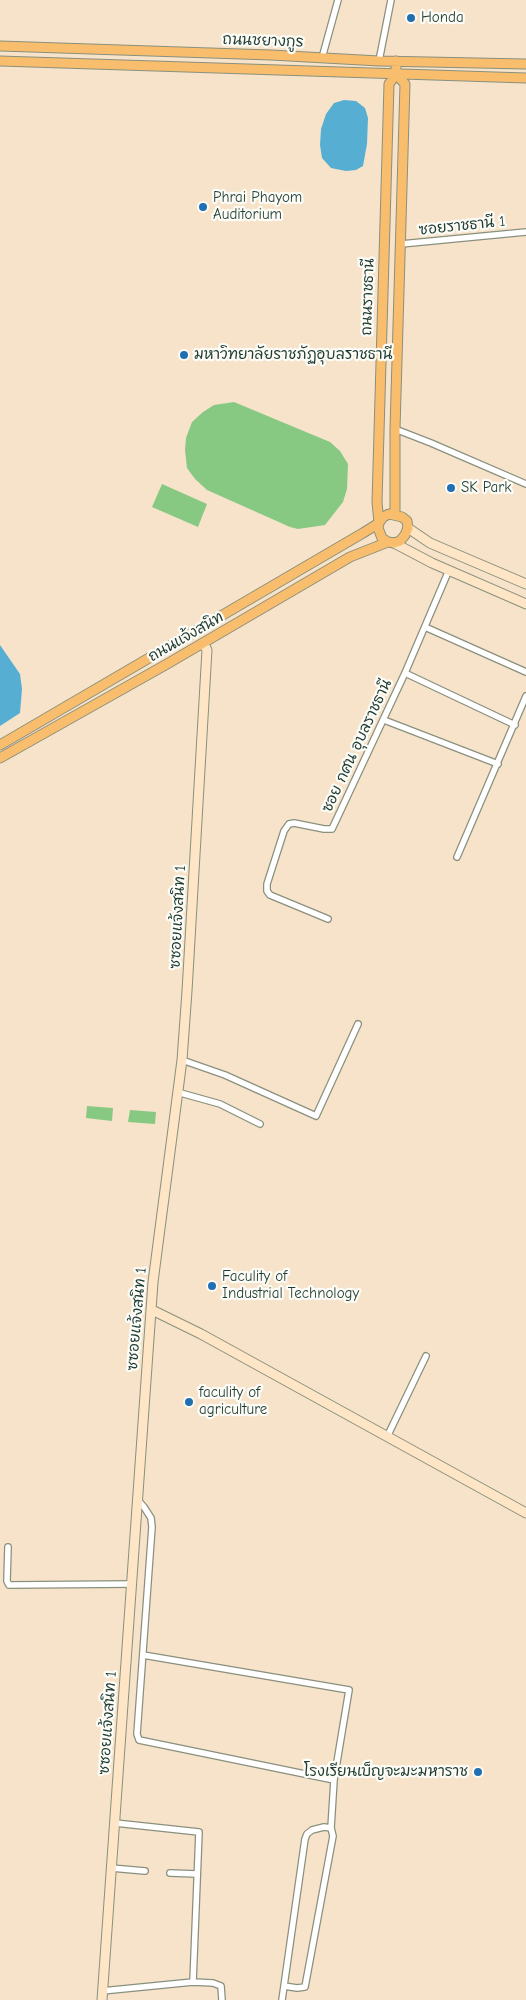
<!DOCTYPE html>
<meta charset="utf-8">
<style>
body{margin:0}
canvas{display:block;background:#f6e3c9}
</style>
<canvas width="526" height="2000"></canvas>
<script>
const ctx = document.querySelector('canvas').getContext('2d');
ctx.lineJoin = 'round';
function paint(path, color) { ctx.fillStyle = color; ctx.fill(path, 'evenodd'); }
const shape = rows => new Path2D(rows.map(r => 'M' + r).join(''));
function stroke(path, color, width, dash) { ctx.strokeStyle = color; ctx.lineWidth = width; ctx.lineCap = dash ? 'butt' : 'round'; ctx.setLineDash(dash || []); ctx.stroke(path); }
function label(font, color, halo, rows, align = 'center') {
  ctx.font = font + ' "Comic Neue","Playpen Sans Thai",sans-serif'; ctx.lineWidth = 4.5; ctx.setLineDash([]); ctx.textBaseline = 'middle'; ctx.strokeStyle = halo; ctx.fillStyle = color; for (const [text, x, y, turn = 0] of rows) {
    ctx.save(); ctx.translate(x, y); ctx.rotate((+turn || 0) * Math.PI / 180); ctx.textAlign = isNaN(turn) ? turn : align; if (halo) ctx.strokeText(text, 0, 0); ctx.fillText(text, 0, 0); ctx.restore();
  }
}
paint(shape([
 [234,402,330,442,340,451,348,464,347,489,343,502,325,525,298,529,290,527,207,490,195,479,187,468,185,450,186,438,192,422,203,412,214,405],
 [162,484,207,504,198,527,152,507],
 [87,1106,113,1108,112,1121,86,1118],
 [130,1110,156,1112,155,1124,128,1122]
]), '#87c982');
paint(shape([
 [344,100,356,101,365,108,368,118,367,144,363,166,356,170,346,171,331,168,322,158,320,145,321,129,326,114,334,103],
 [0,645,20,674,22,689,20,713,0,726]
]), '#56afd3');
const street = shape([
 [322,58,338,0],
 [379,61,391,0],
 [401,244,526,232],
 [395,429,431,443,526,484],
 [425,627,526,672],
 [405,673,515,725],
 [384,720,498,764],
 [457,857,526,696],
 [328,919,270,895,267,891,267,884,284,831,289,824,294,823,324,829,332,829,405,673,449,570],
 [182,1060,225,1075,316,1116,358,1024],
 [177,1092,220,1104,260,1124],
 [387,1437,426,1356],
 [138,1500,144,1507,151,1518,152,1527,137,1734,139,1740,334,1780],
 [8,1547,7,1581,9,1585,132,1584],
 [143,1655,349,1690,334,1780,331,1828,324,1827,312,1830,307,1834,305,1839,282,2000],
 [115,1823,199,1832,193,1982],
 [111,1868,145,1871],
 [170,1873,197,1874],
 [284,1986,297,1988,305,1987,333,1836,331,1828],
 [102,1991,193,1982,213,1983,221,1986,222,2000]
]);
const secondary = shape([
 [408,528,430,543,526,584],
 [394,543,432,563,526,604],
 [152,1310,201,1334,526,1513],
 [102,2000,153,1282,182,1060,187,991,207,650,203,643]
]);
const primary = shape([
 [0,46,271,55,379,61,526,64],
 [0,61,526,78],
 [395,514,395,429,405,84,396,74],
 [0,745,363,533,379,523,383,517,389,514,402,517,407,521,408,528,405,535,400,541,394,543,388,542,382,538,378,528,379,523,377,502,389,84,396,74,396,61],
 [0,758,167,664,350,557,388,542]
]);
stroke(street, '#8a907e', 8);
stroke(secondary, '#8a907e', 11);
stroke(primary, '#8a907e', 11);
stroke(street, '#fff', 5.5);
stroke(secondary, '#fde5c5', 9);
stroke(primary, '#f9be6d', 9);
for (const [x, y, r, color] of [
 [411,18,5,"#1f6fb2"],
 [203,207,5,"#1f6fb2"],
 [184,355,5,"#1f6fb2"],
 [451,488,5,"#1f6fb2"],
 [212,1286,5,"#1f6fb2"],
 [189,1402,5,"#1f6fb2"],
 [478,1772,5,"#1f6fb2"]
]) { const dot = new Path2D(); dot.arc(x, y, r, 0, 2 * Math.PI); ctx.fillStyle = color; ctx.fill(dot); stroke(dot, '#fdfcf7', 2); }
label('15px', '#1f3d34', '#fdfcf7', [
 ["Honda",421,18],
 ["Phrai Phayom",213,198],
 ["Auditorium",213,215],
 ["มหาวิทยาลัยราชภัฏอุบลราชธานี",194,355],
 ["SK Park",461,488],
 ["Faculity of",222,1277],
 ["Industrial Technology",222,1294],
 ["faculity of",199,1393],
 ["agriculture",199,1410],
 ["โรงเรียนเบ็ญจะมะมหาราช",468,1772,"right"]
], 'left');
label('15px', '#1f3d34', '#fdfcf7', [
 ["ถนนชยางกูร",263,41,2],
 ["ซอยราชธานี 1",462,226,-6],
 ["ถนนราชธานี",368,297,-88],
 ["ถนนแจ้งสนิท",186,637,-30],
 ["ซอย กศน อุบลราชธานี",357,746,-65],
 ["ซซอยแจ้งสนิท 1",178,917,-87],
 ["ซซอยแจ้งสนิท 1",137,1319,-85],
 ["ซซอยแจ้งสนิท 1",108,1723,-86]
]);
</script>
